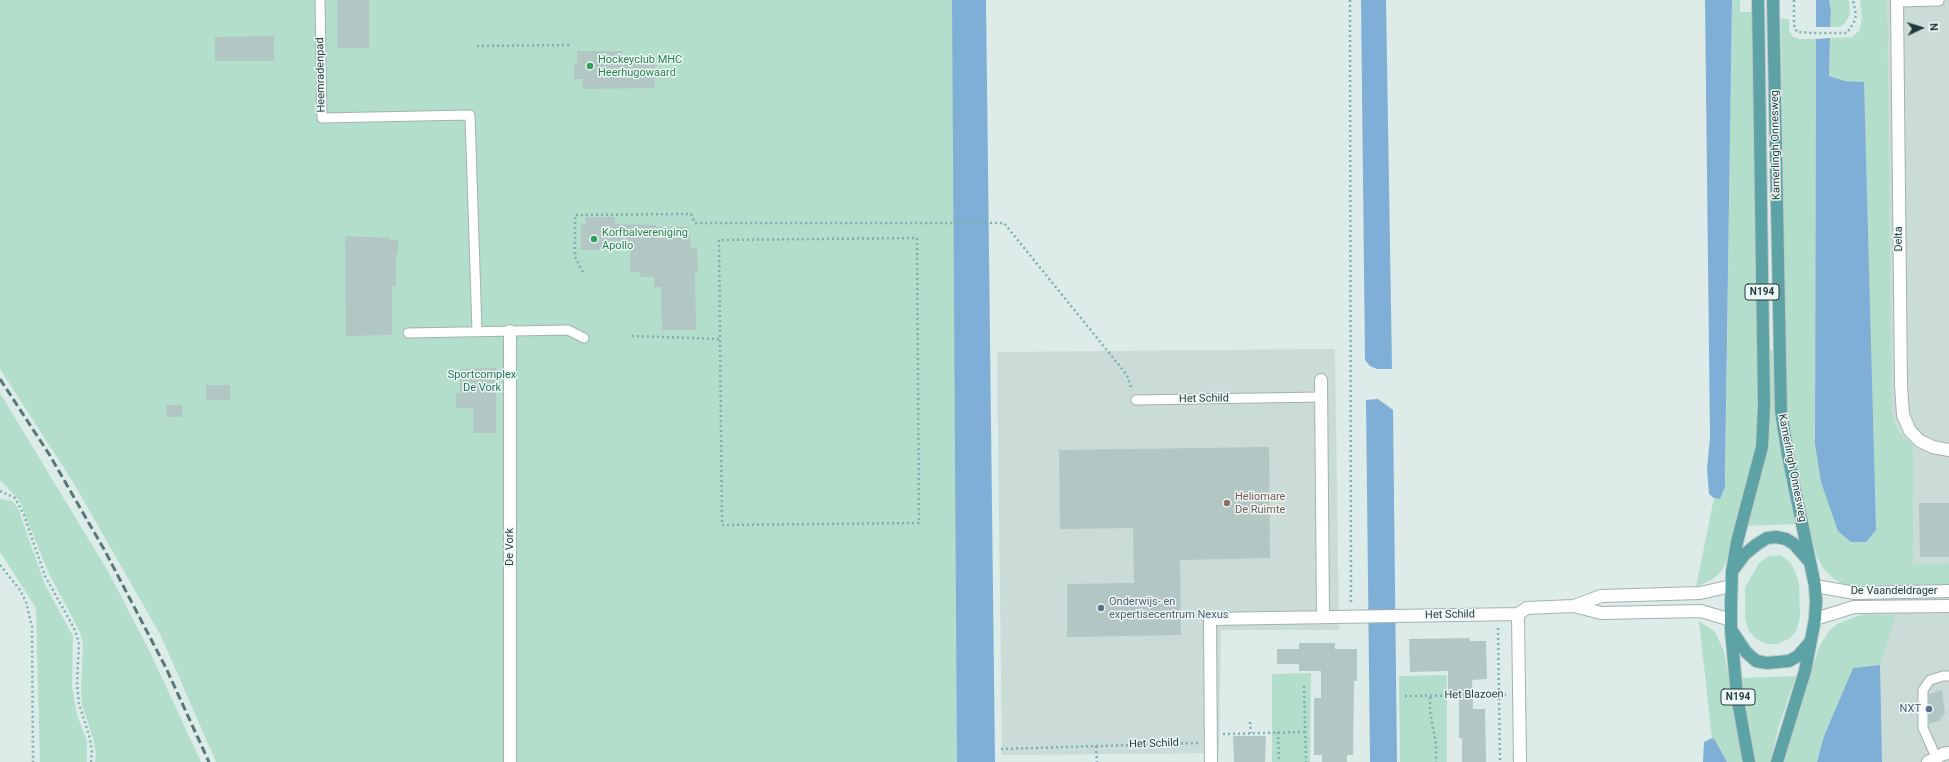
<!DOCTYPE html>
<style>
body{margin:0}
#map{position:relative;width:1949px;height:762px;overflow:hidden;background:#ddebe9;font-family:Roboto,sans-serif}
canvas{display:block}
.north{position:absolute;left:1901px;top:8px;width:40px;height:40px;-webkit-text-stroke:3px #eef7f5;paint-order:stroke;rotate:86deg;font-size:11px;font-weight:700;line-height:16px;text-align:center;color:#1e3b3b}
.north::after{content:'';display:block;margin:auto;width:14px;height:18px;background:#1e3b3b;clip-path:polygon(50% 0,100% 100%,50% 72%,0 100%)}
</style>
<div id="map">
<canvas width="1949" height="762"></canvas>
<div class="north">N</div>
</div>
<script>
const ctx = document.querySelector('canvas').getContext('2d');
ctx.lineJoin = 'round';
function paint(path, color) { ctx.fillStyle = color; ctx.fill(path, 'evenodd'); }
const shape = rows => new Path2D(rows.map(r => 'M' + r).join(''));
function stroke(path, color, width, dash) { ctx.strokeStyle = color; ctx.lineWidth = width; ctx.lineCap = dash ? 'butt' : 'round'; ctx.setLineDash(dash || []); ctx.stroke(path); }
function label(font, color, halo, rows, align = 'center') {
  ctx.font = font + ' Roboto,sans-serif'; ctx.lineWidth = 3; ctx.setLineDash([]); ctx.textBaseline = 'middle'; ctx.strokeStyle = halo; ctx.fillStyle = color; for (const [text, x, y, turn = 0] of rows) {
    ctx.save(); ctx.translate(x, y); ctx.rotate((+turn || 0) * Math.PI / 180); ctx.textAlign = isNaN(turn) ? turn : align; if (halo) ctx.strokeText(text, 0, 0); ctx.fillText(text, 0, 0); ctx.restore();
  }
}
paint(shape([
 [1862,0,1949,0,1949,762,1850,762,1863,708,1859,517],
 [1335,349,1339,630,1221,630,1219,753,1002,755,997,352]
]), '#cbdbd8');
paint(shape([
 [0,0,956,0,964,762,216,762,161,636,73,482,0,369],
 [1732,0,1740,0,1740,12,1752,12,1758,436,1747,486,1726,562,1721,572,1713,579,1696,587,1714,498,1720,499,1725,487],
 [1829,0,1849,0,1850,15,1844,24,1840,27,1830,27,1831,12],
 [1860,0,1887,0,1892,409,1894,422,1901,434,1913,446,1913,564,1949,563,1949,585,1853,587,1842,584,1834,579,1823,568,1817,557,1798,486,1789,425,1785,384,1781,19,1789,19,1789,30,1793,37,1799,39,1816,39,1815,444,1876,530,1864,83,1845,81,1829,76,1830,38,1852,37,1860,30,1862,16],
 [1773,350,1776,421,1796,524,1745,526,1755,495,1768,351],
 [0,393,109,573,152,656,201,762,95,762,96,754,93,738,82,705,81,690,83,644,80,632,49,574,19,500,0,480],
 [0,499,12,501,18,508,45,585,73,636,72,686,77,715,87,741,87,762,40,762,36,608,0,552],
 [1780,555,1790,562,1795,571,1799,583,1800,617,1796,631,1790,638,1777,644,1767,644,1755,638,1749,631,1745,618,1745,588,1759,563,1769,556],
 [1860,615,1896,615,1880,665,1853,668,1824,736,1817,762,1784,762,1797,712,1820,645,1829,631,1837,624],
 [1699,621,1715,632,1724,651,1743,762,1727,762,1715,740,1712,738],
 [1311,673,1310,762,1272,762,1272,674],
 [1447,675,1447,762,1400,762,1399,676],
 [1796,676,1779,726,1770,762,1756,762,1741,678]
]), '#b4decc');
paint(shape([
 [952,0,986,0,995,762,957,762],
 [1361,0,1386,0,1392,369,1377,369,1370,366,1365,360],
 [1705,0,1732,0,1725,474,1725,487,1720,499,1714,498,1709,494,1707,468,1710,438],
 [1816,0,1829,0,1831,12,1830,27,1816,27],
 [1830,38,1829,76,1845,81,1864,82,1876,530,1866,542,1851,542,1838,531,1821,482,1815,444,1816,39],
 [1378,399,1393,410,1397,762,1370,762,1366,400],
 [1880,665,1882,762,1817,762,1824,736,1853,668],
 [1712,738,1715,740,1727,762,1703,762,1704,742]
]), '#7fafd6');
paint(shape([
 [337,0,369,0,369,48,337,48],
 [274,36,274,61,215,61,215,37],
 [577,51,622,51,622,59,655,59,655,88,582,89,583,79,574,79,574,64,577,63],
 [585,217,615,217,615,224,656,225,656,227,689,227,691,248,697,248,698,272,695,272,696,330,662,330,661,287,654,287,654,277,640,277,640,272,630,272,630,250,581,250,581,224,586,225],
 [345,236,390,238,390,240,398,240,398,254,396,254,396,286,392,286,392,335,346,336],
 [496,368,496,433,473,433,473,408,456,408,456,393,460,393,460,369],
 [206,385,230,385,230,400,206,400],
 [166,405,182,405,182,417,167,417],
 [1269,447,1270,558,1180,560,1181,635,1067,637,1067,584,1134,583,1133,528,1060,529,1059,450],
 [1919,503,1949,503,1949,557,1920,557],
 [1470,638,1470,641,1486,641,1487,679,1472,680,1473,709,1485,709,1486,762,1462,762,1462,738,1459,738,1459,693,1448,693,1448,671,1410,672,1409,639],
 [1299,643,1335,643,1335,649,1357,649,1357,681,1354,681,1353,755,1347,755,1347,762,1322,762,1322,755,1314,755,1314,698,1321,698,1321,671,1299,671,1299,664,1277,664,1277,649,1299,649],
 [1942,690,1945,713,1939,721,1929,724,1929,694],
 [1233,736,1266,736,1265,762,1234,762]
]), '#b2c6c3');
const service = shape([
 [320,0,322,118,470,115,477,332],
 [1897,2,1939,1],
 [408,333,568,330,584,338],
 [1136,400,1321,397],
 [1936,757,1923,728,1923,690,1930,680,1943,676,1949,676]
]);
const minor = shape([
 [1897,0,1901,385,1903,415,1910,431,1920,441,1933,447,1949,450],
 [1321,380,1323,617],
 [1815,586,1855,593,1949,591],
 [1574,606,1601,613,1701,611,1731,620],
 [1518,614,1520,762],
 [1815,619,1854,607,1949,606],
 [510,762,510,331],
 [1211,762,1210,619,1518,614,1527,608,1574,606,1601,596,1700,593,1731,586],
 [1928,762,1943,754,1949,753]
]);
const primary = shape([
 [1773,0,1781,411,1788,456,1815,586,1816,602,1815,619,1805,671,1777,762],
 [1733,570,1745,554,1756,545,1767,538,1776,537,1786,539,1794,544,1808,560],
 [1732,631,1746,652,1756,661,1767,663,1789,661,1798,656,1811,641],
 [1749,762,1737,696,1731,630,1731,604,1732,572,1737,542,1762,447,1764,406,1758,0]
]);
stroke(service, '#a0b3b1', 11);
stroke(minor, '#a0b3b1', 14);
stroke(primary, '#c0c8c8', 14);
stroke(shape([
 [1350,0,1351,604],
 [1794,0,1794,25,1797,32,1813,33,1847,33,1854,22,1856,15,1853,0],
 [477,46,572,45],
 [917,238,919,523,722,525,719,240,917,238],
 [583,272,575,257,575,215,691,214,695,223,1004,223,1127,375,1132,390],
 [632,336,720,339],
 [0,491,15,498,24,515,45,576,74,628,79,642,77,685,79,704,89,735,92,751,91,762],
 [0,565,20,590,26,602,32,627,33,762],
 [1498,628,1500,762],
 [1304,686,1306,762],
 [1405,696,1506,695],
 [1430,697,1430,711,1436,744,1436,762],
 [1250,722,1251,733],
 [1278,732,1279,762],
 [1223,734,1305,732],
 [1096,746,1097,762],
 [1001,749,1198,743]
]), '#7bb1b0', 2.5, [2, 3]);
stroke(service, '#fff', 9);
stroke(minor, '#fff', 12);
stroke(primary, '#5da2a5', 12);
stroke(shape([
 [0,379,49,454,105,551,166,668,209,762]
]), '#577778', 3, [8, 4]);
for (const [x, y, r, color] of [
 [590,66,4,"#2e9e5b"],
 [594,239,4,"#2e9e5b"],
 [1227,503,4,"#8d6e63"],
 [1101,608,4,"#5c6f8a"],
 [1929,709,4,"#5c6f8a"]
]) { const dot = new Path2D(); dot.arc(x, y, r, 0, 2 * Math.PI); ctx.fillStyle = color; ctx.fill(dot); stroke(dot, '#eef7f5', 1.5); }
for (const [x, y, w] of [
 [1762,292,34],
 [1738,697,34]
]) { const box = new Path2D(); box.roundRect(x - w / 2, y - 8, w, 16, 3); ctx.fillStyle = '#eef7f5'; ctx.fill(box); stroke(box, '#1e3b3b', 1); }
label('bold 10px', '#1e3b3b', null, [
 ["N194",1762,292],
 ["N194",1738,697]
]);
label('11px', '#27864d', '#eef7f5', [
 ["Hockeyclub MHC",598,60],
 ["Heerhugowaard",598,73],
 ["Korfbalvereniging",602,233],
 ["Apollo",602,246]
], 'left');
label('11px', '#1e3b3b', '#eef7f5', [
 ["Heemradenpad",321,75,-91],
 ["Kamerlingh Onnesweg",1776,145,-91],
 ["Delta",1899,239,-91],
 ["Het Schild",1204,399,-1],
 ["Kamerlingh Onnesweg",1792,468,79],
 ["De Vork",510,547,-90],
 ["De Vaandeldrager",1894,591],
 ["Het Schild",1450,615,-1],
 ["Het Blazoen",1474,695,-1],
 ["Het Schild",1154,744,-2]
]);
label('11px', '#24765c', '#eef7f5', [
 ["Sportcomplex",482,375],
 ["De Vork",482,388]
]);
label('11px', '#785e54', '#eef7f5', [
 ["Heliomare",1235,497],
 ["De Ruimte",1235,510]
], 'left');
label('11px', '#4e5e75', '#eef7f5', [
 ["Onderwijs- en",1109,602],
 ["expertisecentrum Nexus",1109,615],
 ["NXT",1921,709,"right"]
], 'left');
</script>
